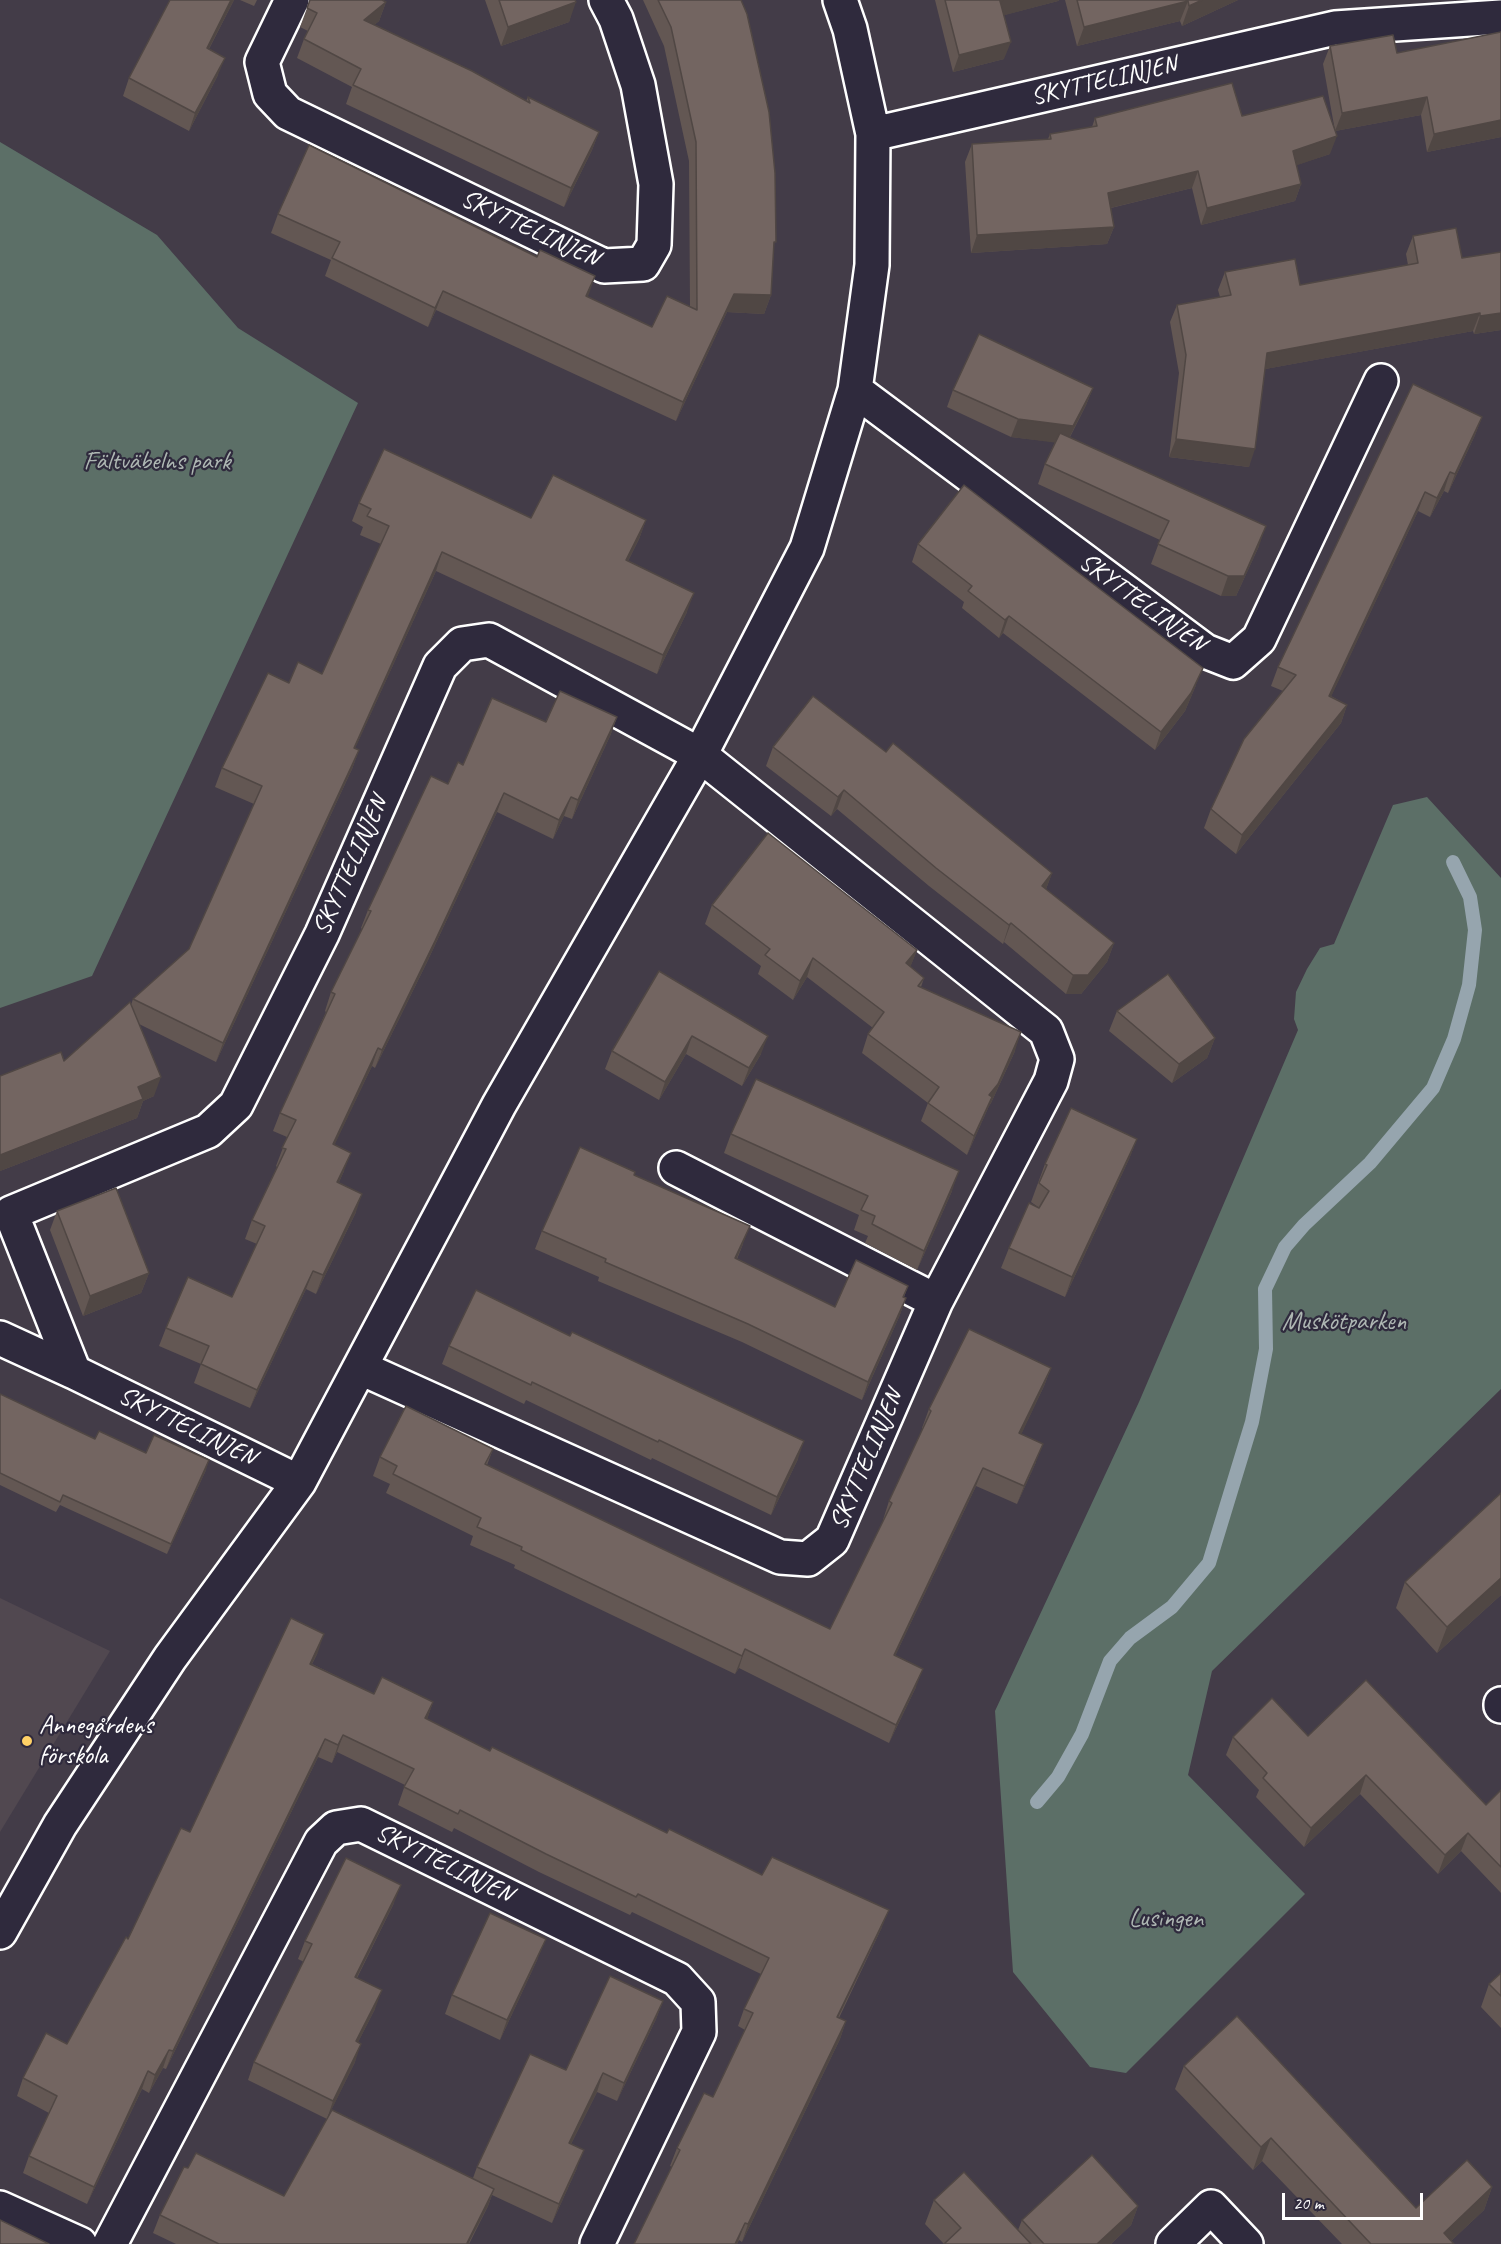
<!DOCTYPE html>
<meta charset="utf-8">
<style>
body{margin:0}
#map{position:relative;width:1501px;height:2244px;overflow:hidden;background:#433c48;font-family:Caveat,sans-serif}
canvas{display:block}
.scale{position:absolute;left:1282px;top:2193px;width:141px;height:27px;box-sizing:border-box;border:3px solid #fff;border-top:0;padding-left:8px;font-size:18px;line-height:21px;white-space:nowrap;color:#fff;-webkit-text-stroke:4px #2f2a3d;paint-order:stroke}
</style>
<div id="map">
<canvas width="1501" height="2244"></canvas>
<div class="scale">20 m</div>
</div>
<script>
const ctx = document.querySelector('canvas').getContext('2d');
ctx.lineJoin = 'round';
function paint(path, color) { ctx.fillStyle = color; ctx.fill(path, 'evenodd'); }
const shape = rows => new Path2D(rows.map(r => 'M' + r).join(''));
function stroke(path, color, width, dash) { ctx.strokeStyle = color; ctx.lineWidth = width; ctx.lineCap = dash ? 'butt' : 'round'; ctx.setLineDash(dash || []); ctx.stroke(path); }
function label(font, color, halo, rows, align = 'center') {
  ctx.font = font + ' Caveat,sans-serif'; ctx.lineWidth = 4.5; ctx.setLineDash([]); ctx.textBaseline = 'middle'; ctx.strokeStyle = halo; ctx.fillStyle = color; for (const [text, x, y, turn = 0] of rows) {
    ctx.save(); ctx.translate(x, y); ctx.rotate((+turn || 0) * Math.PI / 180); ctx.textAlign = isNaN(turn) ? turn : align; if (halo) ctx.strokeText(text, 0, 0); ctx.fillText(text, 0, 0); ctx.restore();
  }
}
paint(shape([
 [0,1598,110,1651,0,1832]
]), '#514850');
paint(shape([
 [0,142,157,235,238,328,358,403,92,976,0,1008],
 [1427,797,1501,878,1501,1389,1212,1671,1188,1775,1305,1894,1126,2073,1090,2067,1013,1972,995,1711,1139,1402,1298,1030,1294,1019,1296,992,1307,969,1320,948,1334,944,1393,805]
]), '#5c6f67');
stroke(shape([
 [1037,1802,1058,1777,1082,1734,1110,1661,1130,1638,1172,1607,1209,1563,1252,1422,1266,1349,1265,1289,1285,1247,1304,1225,1370,1163,1433,1088,1454,1039,1469,985,1475,930,1470,897,1453,862]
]), '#96a5ae', 14);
const street = shape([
 [292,0,262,62,270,94,288,113,604,266,643,264,654,245,656,184,638,85,616,19,606,0],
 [873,134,1335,28,1501,17],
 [855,390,1205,651,1233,662,1259,639,1381,381],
 [0,1338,74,1372],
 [361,1368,780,1557,808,1559,832,1540,936,1301],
 [299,1482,74,1372,11,1213,208,1131,236,1105,322,934,440,666,462,644,489,640,700,755,1046,1031,1057,1059,1051,1081,936,1301,676,1168],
 [1501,1704,1501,1706],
 [0,1932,60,1825,170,1658,299,1482,499,1105,700,755,807,548,855,390,872,265,873,134,850,29,840,0],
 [0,2208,80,2244],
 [110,2244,321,1842,336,1828,361,1824,677,1979,698,2002,699,2032,597,2244],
 [1173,2244,1211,2207,1246,2244]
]);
stroke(street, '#fff', 38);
stroke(street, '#2f2a3d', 33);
paint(shape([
 [170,0,234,0,209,49,218,75,189,131,123,96,129,78],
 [240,0,257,0,254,6],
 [310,0,386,2,379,21,374,25,526,101,528,97,599,132,592,150,564,207,346,104,352,87,297,58,304,39,308,31,300,27],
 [485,0,575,0,569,22,501,46],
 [643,0,741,0,773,249,771,295,764,314,727,312,676,421,436,310,428,327,325,276,331,260,271,233,278,214,588,297,652,327,690,307,689,161,664,46],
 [935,0,1059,0,1058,1,1004,15,1004,59,953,72],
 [1065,0,1238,0,1182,26,1180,21,1077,46],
 [1501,32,1501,137,1427,152,1421,115,1335,131,1323,64,1330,46,1397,53],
 [1242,116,1330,154,1296,165,1301,184,1295,201,1201,225,1192,188,1111,208,1114,227,1107,244,971,253,965,162,972,144,1048,139,1050,134,1092,127,1095,118],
 [1413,236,1462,258,1501,252,1501,330,1474,334,1473,331,1265,369,1249,467,1169,457,1179,373,1170,322,1177,305,1220,297,1218,290,1225,272,1300,285,1408,265,1406,254],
 [1093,388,1086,405,1070,437,1259,546,1236,596,1221,596,1151,564,1160,540,1038,484,1045,464,1055,442,1011,437,947,407,953,390],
 [1482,417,1475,435,1448,493,1444,491,1430,517,1418,511,1331,696,1347,705,1341,723,1236,854,1204,828,1211,809,1283,691,1271,686,1278,667],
 [359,503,531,518,646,520,639,539,628,561,687,612,657,674,436,571,355,748,359,750,352,769,216,1062,139,1024,154,1096,143,1101,137,1118,0,1171,0,1076,64,1061,131,1005,133,999,189,949,254,804,215,787,222,768,289,683,322,674,381,544,360,535,363,527,352,521],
 [918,544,1196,685,1185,711,1155,750,1003,633,999,638,962,608,964,602,912,562],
 [617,717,610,736,572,819,564,816,553,839,497,812,428,960,375,1068,372,1066,334,1145,344,1171,339,1182,356,1212,316,1294,306,1289,250,1408,194,1383,201,1364,159,1346,166,1328,232,1297,257,1244,245,1239,252,1220,277,1167,276,1166,287,1137,273,1131,280,1113,326,1012,325,1011,331,992,362,929,361,928,368,910,448,784,463,765,546,722],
 [773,747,886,752,1052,873,1046,889,1114,943,1107,962,1081,994,1066,994,1004,942,1003,944,929,886,837,809,831,816,766,766],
 [712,905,917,950,910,967,924,978,921,987,1015,1051,991,1103,989,1106,967,1155,921,1121,928,1103,862,1053,868,1034,873,1028,807,977,793,1000,758,974,761,966,705,924],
 [659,971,761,1054,742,1086,686,1054,659,1100,605,1069,612,1051],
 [1117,1011,1215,1038,1207,1058,1172,1083,1109,1031],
 [731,1134,952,1191,917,1270,865,1243,868,1236,854,1230,859,1215,724,1153],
 [1137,1139,1129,1159,1065,1297,1001,1268,1009,1248,1038,1207,1031,1202,1045,1164],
 [634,1175,743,1244,737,1259,835,1307,908,1286,904,1297,906,1298,899,1317,862,1400,742,1342,598,1281,599,1277,535,1249,542,1231],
 [57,1211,149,1273,141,1293,83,1316,50,1230],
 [570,1336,798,1459,771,1515,652,1458,651,1460,526,1400,524,1404,442,1364,449,1346],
 [1051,1368,1044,1386,1021,1434,1036,1462,1017,1504,976,1486,895,1656,916,1687,889,1743,739,1668,735,1674,514,1568,515,1565,470,1545,473,1536,386,1493,390,1484,373,1476,380,1457,493,1449,487,1465,830,1629,884,1520,883,1520,889,1501,923,1428,922,1428,929,1409],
 [0,1394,95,1439,206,1470,167,1554,60,1505,56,1512,0,1485],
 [1501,1493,1501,1595,1437,1653,1396,1608,1405,1582],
 [318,1652,312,1664,374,1694,433,1702,427,1719,490,1751,667,1833,882,1927,839,2018,846,2021,840,2039,742,2242,739,2240,737,2244,634,2244,672,2167,670,2166,677,2148,713,2097,745,2030,738,2026,744,2009,761,1974,632,1912,630,1915,539,1872,454,1828,452,1832,398,1805,405,1785,337,1752,332,1763,318,1757,166,2069,163,2068,149,2093,142,2089,87,2204,23,2173,29,2156,49,2113,17,2096,23,2078,67,2044,190,1832],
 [1308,1736,1486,1805,1501,1790,1501,1893,1461,1851,1438,1874,1360,1794,1304,1847,1256,1797,1259,1790,1226,1755,1233,1737],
 [394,1903,357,1978,375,2009,358,2042,355,2062,328,2116,473,2178,477,2167,566,2070,663,2001,656,2019,617,2101,597,2092,571,2144,577,2168,552,2223,492,2195,488,2206,469,2244,176,2244,153,2233,160,2215,284,2196,327,2119,248,2080,254,2062,304,1962,298,1959,305,1941],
 [538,1958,500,2040,445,2014,452,1995],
 [1501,1973,1501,2028,1481,2007,1489,1984],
 [1184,2066,1416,2208,1492,2187,1484,2210,1451,2241,1454,2244,1342,2244,1262,2161,1253,2170,1175,2089],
 [934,2200,1018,2230,1022,2220,1138,2206,1131,2225,1111,2244,944,2244,925,2224]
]), '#635753');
paint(shape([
 [231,0,234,0,200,66,207,48],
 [1003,0,1059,0,1058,1,994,18,1000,1],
 [1202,0,1238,0,1182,26,1189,6],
 [1188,1,1180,21,1077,46,1084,27],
 [386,2,379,21,357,39,364,20],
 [576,2,569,22,501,46,508,27],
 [1011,42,1004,59,953,72,959,55],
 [225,58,218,75,189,131,195,113],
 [1427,97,1421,115,1335,131,1342,113],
 [1501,120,1501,137,1427,152,1434,134],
 [599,132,592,150,564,207,571,188],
 [1337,136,1330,154,1286,169,1293,151],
 [1198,171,1192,188,1102,210,1108,193],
 [1301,184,1295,201,1201,225,1207,208],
 [1114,227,1107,244,971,253,977,235],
 [595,276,589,294,579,314,586,296],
 [443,291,436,310,428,327,435,308],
 [734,294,771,295,764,314,727,312,676,421,683,402],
 [1480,313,1473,331,1260,370,1267,353],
 [1501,313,1501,330,1474,334,1480,316],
 [1093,388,1086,405,1066,444,1011,437,1018,419],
 [1482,417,1475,435,1448,493,1455,474],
 [1176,439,1255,449,1249,467,1169,457],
 [1450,472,1444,491,1430,517,1437,498],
 [1425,492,1418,511,1323,714,1329,696],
 [646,520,639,539,619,579,626,560],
 [1266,526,1259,546,1236,596,1221,596,1228,576],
 [442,552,436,571,347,766,354,748],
 [694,593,687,612,657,674,663,655],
 [1009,616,1003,633,999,638,1005,620],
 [1203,668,1196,685,1185,711,1155,750,1161,732],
 [1347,705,1341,723,1236,854,1242,835],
 [617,717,610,736,572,819,578,800],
 [359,750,352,769,216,1062,223,1043],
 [844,790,837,809,831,816,838,797],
 [504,793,497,812,428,960,375,1068,382,1050],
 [571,797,564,816,553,839,559,820],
 [1052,873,1045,892,1042,886],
 [1011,923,1004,942,1003,944,1009,925],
 [1114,943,1107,962,1081,994,1066,994,1073,975],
 [917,950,910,968,906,963],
 [813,958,807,977,793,1000,800,981],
 [1021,1032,1015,1051,991,1103,989,1106,967,1155,989,1095],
 [692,1036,686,1054,659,1100,665,1082],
 [768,1036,761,1054,742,1086,749,1068],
 [1215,1038,1207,1058,1172,1083,1179,1064],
 [378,1048,372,1066,326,1163,333,1144],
 [161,1077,154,1096,143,1101,137,1118,0,1171,0,1155,138,1087],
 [1137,1139,1129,1159,1065,1297,1072,1277],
 [351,1153,344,1171,331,1200,337,1182],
 [959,1171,952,1191,917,1270,924,1251],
 [362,1194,356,1212,316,1294,323,1275],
 [750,1226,743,1244,729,1276,735,1258],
 [313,1271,306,1289,250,1408,257,1390],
 [149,1273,141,1293,83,1316,90,1296],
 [906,1298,899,1317,862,1400,868,1382],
 [1051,1368,1044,1386,1013,1452,1019,1433],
 [804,1441,798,1459,771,1515,777,1497],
 [1043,1444,1036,1462,1017,1504,1024,1486],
 [209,1460,206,1470,167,1554,171,1544],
 [983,1468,976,1486,887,1673,894,1655],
 [1501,1578,1501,1595,1437,1653,1447,1627],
 [324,1634,318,1652,303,1681,310,1664],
 [745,1649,739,1668,735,1674,742,1656],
 [923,1669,916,1687,889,1743,896,1725],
 [433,1702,427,1720,425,1718],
 [343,1735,337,1752,332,1763,338,1745],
 [325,1739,318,1757,166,2069,173,2051],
 [1366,1775,1360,1794,1304,1847,1311,1828],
 [1468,1833,1461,1851,1438,1874,1445,1855],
 [401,1885,394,1903,348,1995,355,1977],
 [889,1910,882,1927,830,2034,837,2017],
 [546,1939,538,1958,500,2040,507,2020],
 [382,1990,375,2009,349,2060,356,2041],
 [663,2001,656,2019,617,2101,624,2083],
 [846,2021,840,2039,742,2242,748,2224],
 [361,2044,355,2062,327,2119,333,2101],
 [169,2050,163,2068,149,2093,155,2075],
 [148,2071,142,2089,87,2204,94,2187],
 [603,2073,597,2092,562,2162,569,2143],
 [1271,2138,1262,2161,1253,2170,1261,2147],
 [584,2150,577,2168,552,2223,559,2204],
 [1492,2187,1484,2210,1448,2244,1444,2233],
 [494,2189,488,2206,468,2244,466,2244],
 [1138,2206,1131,2225,1111,2244,1097,2244],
 [745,2223,737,2244,735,2244]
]), '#504744');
const building = shape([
 [170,0,231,0,207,48,225,58,195,113,129,78,170,0],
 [310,0,382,0,386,2,364,20,472,71,530,103,528,97,599,132,571,188,353,85,361,69,304,39,317,13,307,8,310,0],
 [499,0,575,0,576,2,508,27,499,0],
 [658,0,741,0,747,14,769,112,775,173,776,242,774,242,771,295,734,294,683,402,443,291,435,308,332,258,340,242,278,214,309,145,537,257,540,250,595,276,586,296,652,327,667,296,697,310,696,142,671,27,658,0],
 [945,0,1003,0,1000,1,1011,42,959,55,945,0],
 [1077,0,1202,0,1189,6,1188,1,1084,27,1077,0],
 [1501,32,1501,120,1434,134,1427,97,1342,113,1330,46,1393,35,1397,53,1501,32],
 [1232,83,1242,116,1323,96,1337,136,1293,151,1301,184,1207,208,1198,171,1108,193,1114,227,977,235,972,144,1051,139,1050,134,1097,126,1095,118,1232,83],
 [1456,228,1462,258,1501,252,1501,313,1480,316,1480,313,1267,353,1255,449,1176,439,1186,355,1177,305,1231,295,1225,272,1295,259,1300,285,1418,263,1413,236,1456,228],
 [979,334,1093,388,1073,426,1018,419,953,390,979,334],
 [1413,384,1482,417,1455,474,1450,472,1437,498,1425,492,1329,696,1347,705,1242,835,1211,809,1244,739,1296,675,1278,667,1413,384],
 [1060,433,1266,526,1244,576,1228,576,1158,544,1169,521,1045,464,1060,433],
 [384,449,531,518,553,475,646,520,626,560,694,593,663,655,442,552,354,748,359,750,223,1043,133,999,189,949,262,786,222,768,268,673,289,683,298,662,322,674,389,526,367,516,371,509,359,503,384,449],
 [964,485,1203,668,1191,693,1161,732,1009,616,1005,620,968,591,972,586,918,544,964,485],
 [560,691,617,717,578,800,571,797,559,820,504,793,435,941,382,1050,378,1048,333,1144,351,1153,337,1182,362,1194,323,1275,313,1271,257,1390,201,1364,209,1346,166,1328,188,1277,232,1297,265,1226,252,1220,286,1149,282,1148,296,1120,280,1113,335,994,331,992,371,911,368,910,431,776,448,784,458,762,463,765,492,698,546,722,560,691],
 [813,696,886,752,893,743,1052,873,1042,886,1114,943,1088,975,1073,975,1011,923,1009,925,936,868,844,790,838,797,773,747,813,696],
 [768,833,917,950,906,963,924,978,918,986,1021,1032,998,1084,989,1095,992,1097,974,1136,928,1103,939,1087,868,1034,884,1012,813,958,800,981,765,955,770,949,712,905,768,833],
 [659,971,768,1036,749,1068,692,1036,665,1082,612,1051,659,971],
 [1168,974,1215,1038,1179,1064,1117,1011,1168,974],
 [130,1002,161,1077,138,1087,143,1099,0,1155,0,1076,61,1052,64,1061,130,1002],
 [756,1079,959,1171,924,1251,872,1224,875,1216,861,1210,868,1196,731,1134,756,1079],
 [1071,1108,1137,1139,1072,1277,1009,1248,1029,1203,1039,1208,1049,1191,1039,1183,1047,1165,1045,1164,1071,1108],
 [580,1147,635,1172,634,1175,750,1226,735,1258,835,1307,856,1260,908,1286,903,1297,906,1298,868,1382,748,1324,605,1262,606,1259,542,1231,580,1147],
 [116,1188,149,1273,90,1296,57,1211,116,1188],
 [476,1290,570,1336,572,1332,804,1441,777,1497,659,1440,658,1442,532,1382,531,1385,449,1346,476,1290],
 [969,1329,1051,1368,1019,1433,1043,1444,1024,1486,983,1468,894,1655,923,1669,896,1725,745,1649,742,1656,521,1550,522,1547,477,1527,481,1518,393,1474,397,1466,380,1457,406,1406,493,1449,485,1464,830,1629,892,1503,889,1501,931,1411,929,1409,969,1329],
 [0,1394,95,1439,99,1431,146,1453,154,1435,209,1460,171,1544,63,1495,60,1502,0,1473,0,1394],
 [1501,1493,1501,1578,1447,1627,1405,1582,1501,1493],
 [291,1618,324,1634,310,1664,374,1694,382,1677,433,1702,425,1718,490,1751,492,1747,667,1833,669,1829,762,1875,772,1857,889,1910,837,2017,846,2021,748,2224,745,2223,735,2244,634,2244,680,2150,677,2148,704,2093,713,2097,753,2013,744,2009,769,1958,638,1894,636,1897,546,1854,460,1810,458,1814,404,1787,414,1769,343,1735,338,1745,325,1739,173,2051,169,2050,155,2075,148,2071,94,2187,29,2156,57,2096,23,2078,46,2033,67,2044,126,1937,128,1939,181,1828,190,1832,291,1618],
 [1366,1680,1486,1805,1501,1790,1501,1867,1468,1833,1445,1855,1366,1775,1311,1828,1263,1778,1267,1773,1233,1737,1272,1698,1308,1736,1366,1680],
 [346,1858,401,1885,355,1977,382,1990,356,2041,361,2044,333,2101,254,2062,312,1944,305,1941,346,1858],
 [490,1913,546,1939,507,2020,452,1995,490,1913],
 [1501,1973,1501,1996,1489,1984,1501,1973],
 [610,1976,663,2001,624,2083,603,2073,569,2143,584,2150,559,2204,477,2167,530,2054,566,2070,610,1976],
 [1237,2016,1416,2208,1467,2160,1492,2187,1444,2233,1454,2244,1371,2244,1271,2138,1261,2147,1184,2066,1237,2016],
 [332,2110,494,2189,467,2243,469,2244,219,2244,160,2215,184,2167,188,2168,196,2153,284,2196,332,2110],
 [1092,2155,1138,2206,1097,2244,1044,2244,1022,2220,1092,2155],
 [964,2172,1031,2244,944,2244,961,2228,934,2200,964,2172],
 [0,2220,49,2244,0,2244,0,2220]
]);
paint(building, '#736561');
stroke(building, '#504744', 1.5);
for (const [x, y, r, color] of [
 [27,1741,6,"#ffd166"]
]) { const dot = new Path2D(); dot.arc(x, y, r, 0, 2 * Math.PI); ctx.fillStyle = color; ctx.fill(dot); stroke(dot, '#2f2a3d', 2); }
label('26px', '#fff', '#2f2a3d', [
 ["SKYTTELINJEN",1104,81,-13],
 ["SKYTTELINJEN",530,229,25],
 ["SKYTTELINJEN",1142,603,36],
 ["SKYTTELINJEN",351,866,-66],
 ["SKYTTELINJEN",187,1427,26],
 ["SKYTTELINJEN",867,1460,-67],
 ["SKYTTELINJEN",444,1864,26]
]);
label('26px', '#aeb7b3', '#2f2a3d', [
 ["Fältväbelns park",157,462],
 ["Muskötparken",1344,1322],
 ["Lusingen",1166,1919]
]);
label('26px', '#fff', '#2f2a3d', [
 ["Annegårdens",39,1726],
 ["förskola",39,1756]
], 'left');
</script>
